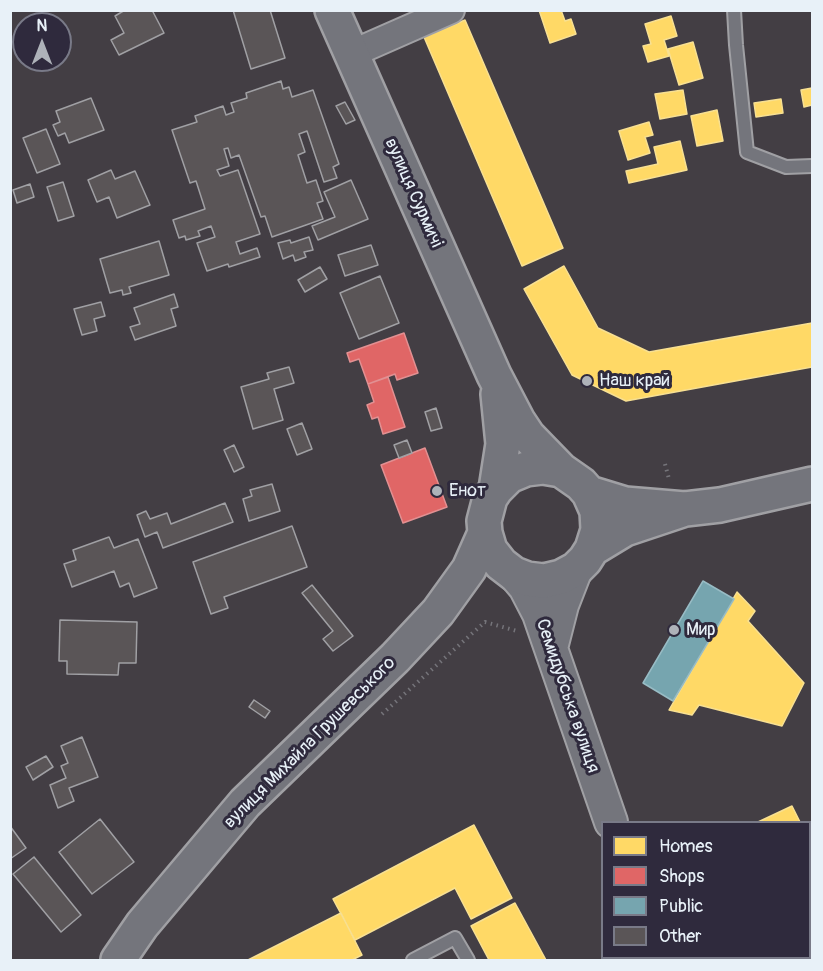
<!DOCTYPE html>
<meta charset="utf-8">
<style>
body{margin:0}
#map{position:relative;width:823px;height:971px;overflow:hidden;background:#433e44;font-family:Pangolin,sans-serif}
canvas{display:block}
.frame{position:absolute;inset:0;border:12px solid #e8f1f8;pointer-events:none}
.legend{position:absolute;left:601px;top:821px;width:210px;height:138px;box-sizing:border-box;background:#2f2a3d;border:2px solid #797a88;margin:0;padding:8px 10px;list-style:none;font-size:18px;color:#e8f1f8}
.legend li{display:flex;align-items:center;gap:12px;height:30px}
.legend b{width:30px;border:2px solid #797a88}
.north{position:absolute;left:12px;top:12px;width:60px;height:60px;box-sizing:border-box;background:#2f2a3d;border:2px solid #797a88;border-radius:50%;rotate:0deg;font-size:16px;font-weight:700;line-height:24px;text-align:center;color:#e8f1f8}
.north::after{content:'';display:block;margin:auto;width:21px;height:27px;background:#aeb2b9;clip-path:polygon(50% 0,100% 100%,50% 72%,0 100%)}
</style>
<div id="map">
<canvas width="823" height="971"></canvas>
<div class="frame"></div>
<ul class="legend">
<li><b style="height:16px;background:#ffd966"></b>Homes</li>
<li><b style="height:16px;background:#e06666"></b>Shops</li>
<li><b style="height:16px;background:#76a5af"></b>Public</li>
<li><b style="height:16px;background:#5a5557"></b>Other</li>
</ul>
<div class="north">N</div>
</div>
<script>
const ctx = document.querySelector('canvas').getContext('2d');
ctx.lineJoin = 'round';
function paint(path, color) { ctx.fillStyle = color; ctx.fill(path, 'evenodd'); }
const shape = rows => new Path2D(rows.map(r => 'M' + r).join(''));
function stroke(path, color, width, dash) { ctx.strokeStyle = color; ctx.lineWidth = width; ctx.lineCap = dash ? 'butt' : 'round'; ctx.setLineDash(dash || []); ctx.stroke(path); }
function label(font, color, halo, rows, align = 'center') {
  ctx.font = font + ' Pangolin,sans-serif'; ctx.lineWidth = 6; ctx.setLineDash([]); ctx.textBaseline = 'middle'; ctx.strokeStyle = halo; ctx.fillStyle = color; for (const [text, x, y, turn = 0] of rows) {
    ctx.save(); ctx.translate(x, y); ctx.rotate((+turn || 0) * Math.PI / 180); ctx.textAlign = isNaN(turn) ? turn : align; if (halo) ctx.strokeText(text, 0, 0); ctx.fillText(text, 0, 0); ctx.restore();
  }
}
const homes = shape([
 [539,10,561,10,565,21,571,19,576,34,550,43,539,10],
 [671,16,677,36,664,40,669,56,648,62,643,46,651,44,645,24,671,16],
 [465,20,563,248,522,266,424,37,465,20],
 [693,42,703,78,679,85,668,49,693,42],
 [812,88,812,105,804,107,801,90,812,88],
 [683,90,687,114,660,119,655,94,683,90],
 [781,99,783,113,756,117,754,103,781,99],
 [717,110,723,141,697,146,691,116,717,110],
 [649,122,653,135,645,137,650,153,628,160,619,131,649,122],
 [680,141,687,170,629,183,626,171,658,164,654,147,680,141],
 [564,266,598,328,649,352,812,323,812,367,626,401,572,375,524,289,564,266],
 [737,592,755,611,748,621,804,683,782,726,699,705,692,715,669,710,737,592],
 [792,806,800,822,758,822,792,806],
 [474,825,512,898,471,919,455,888,355,940,333,899,474,825],
 [810,842,812,848,812,935,810,929,810,842],
 [515,903,546,960,489,960,471,926,515,903],
 [341,913,362,955,352,960,248,960,341,913]
]);
paint(homes, '#ffd966');
stroke(homes, '#f8e092', 1.5);
const shops = shape([
 [404,333,418,373,397,380,395,374,368,384,359,359,350,362,347,353,404,333],
 [388,377,405,427,383,434,378,417,372,419,367,405,374,402,368,384,388,377],
 [425,448,447,507,403,523,381,465,425,448]
]);
paint(shops, '#e06666');
stroke(shops, '#e29092', 1.5);
const public = shape([
 [703,581,734,599,673,701,643,683,703,581]
]);
paint(public, '#76a5af');
stroke(public, '#98bcc5', 1.5);
const building = shape([
 [125,10,152,10,164,33,119,55,111,40,124,33,115,16,125,10],
 [233,10,270,10,285,58,251,69,233,10],
 [281,81,283,89,289,87,292,97,313,90,339,164,333,167,337,178,324,182,307,131,299,134,305,152,298,155,307,183,316,180,323,201,317,203,323,219,272,237,265,216,261,217,239,155,231,158,228,148,224,149,229,166,217,170,220,176,238,170,260,234,236,242,240,254,257,248,260,257,229,267,228,264,207,271,197,243,215,237,211,226,198,231,200,236,186,240,185,236,179,238,173,220,205,209,196,181,190,183,172,130,197,122,195,116,223,106,226,115,234,112,231,103,247,98,246,93,281,81],
 [91,98,104,130,69,143,65,133,58,136,53,125,60,122,56,111,91,98],
 [345,102,355,120,346,124,336,106,345,102],
 [46,129,60,164,37,173,23,138,46,129],
 [111,170,115,179,135,171,150,205,117,218,109,197,97,202,88,180,111,170],
 [351,180,368,219,318,240,312,226,335,217,324,192,351,180],
 [63,182,74,216,58,221,47,187,63,182],
 [30,184,34,197,17,203,13,190,30,184],
 [309,237,313,250,304,252,306,257,295,261,293,255,283,259,278,243,290,240,291,243,309,237],
 [159,241,169,275,129,287,131,293,123,295,122,290,110,293,100,259,159,241],
 [371,245,378,265,345,276,338,255,371,245],
 [320,267,327,279,305,292,298,280,320,267],
 [380,276,399,323,359,339,340,293,380,276],
 [174,294,178,307,171,309,176,326,135,340,130,327,140,324,134,308,174,294],
 [101,302,105,316,94,319,97,331,82,335,74,309,101,302],
 [289,367,294,383,274,389,283,420,253,429,241,387,269,379,267,373,289,367],
 [436,408,442,428,431,431,425,412,436,408],
 [302,423,312,449,297,455,287,429,302,423],
 [407,440,412,453,399,458,394,445,407,440],
 [234,445,244,467,234,472,224,450,234,445],
 [272,484,280,511,249,521,243,499,252,496,250,490,272,484],
 [225,503,233,522,163,548,157,532,145,537,137,515,146,511,150,519,167,513,171,524,225,503],
 [292,526,307,567,224,597,228,608,211,614,193,562,292,526],
 [109,537,114,548,138,539,157,588,134,597,129,583,120,587,114,571,72,587,64,564,76,560,73,550,109,537],
 [312,585,353,636,333,651,323,639,333,631,302,593,312,585],
 [60,620,137,622,136,663,119,663,118,675,67,674,67,661,59,661,60,620],
 [254,700,270,711,265,718,249,707,254,700],
 [82,737,98,777,69,788,74,801,58,808,50,785,66,778,61,766,68,763,61,746,82,737],
 [46,756,53,767,33,780,26,767,46,756],
 [100,819,134,862,92,894,59,852,100,819],
 [10,826,26,848,10,859,10,826],
 [34,857,81,915,61,932,13,874,34,857]
]);
paint(building, '#5a5557');
stroke(building, '#a0a0a4', 1.5);
const service = shape([
 [734,10,736,45,747,152,786,167,812,166],
 [413,960,455,938,468,960]
]);
const minor = shape([
 [351,54,451,10]
]);
const tertiary = shape([
 [514,574,525,587,539,614,611,822],
 [551,648,562,605,576,569],
 [677,958,679,960]
]);
const secondary = shape([
 [332,10,494,375,518,421,528,436,561,470],
 [496,489,503,444,498,394],
 [589,493,597,511,598,530,592,549,585,560,576,569,561,577,544,581,527,579,514,574,501,564,490,550,485,533,484,521,490,498,496,489,509,476,526,469,543,467,561,470,581,484,589,493,625,504,685,509],
 [592,549,625,529,685,509,720,505,812,484],
 [118,960,142,925,245,803,395,658,438,612,469,569,485,533]
]);
stroke(service, '#a0a0a4', 16);
stroke(minor, '#a0a0a4', 30);
stroke(tertiary, '#a0a0a4', 36);
stroke(secondary, '#a0a0a4', 38);
stroke(shape([
 [665,464,669,479],
 [382,714,485,622,517,631]
]), '#75747a', 4, [1.5, 4.5]);
stroke(service, '#74757c', 12);
stroke(minor, '#74757c', 26);
stroke(tertiary, '#74757c', 32);
stroke(secondary, '#74757c', 33);
for (const [x, y, r, color] of [
 [587,381,6,"#aeb2b9"],
 [437,491,6,"#aeb2b9"],
 [674,630,6,"#aeb2b9"]
]) { const dot = new Path2D(); dot.arc(x, y, r, 0, 2 * Math.PI); ctx.fillStyle = color; ctx.fill(dot); stroke(dot, '#2f2a3d', 2); }
label('18px', '#e8f1f8', '#2f2a3d', [
 ["вулиця Сурмичі",413,193,66],
 ["Семидубська вулиця",567,696,71],
 ["вулиця Михайла Грушевського",310,743,-45]
]);
label('18px', '#e8f1f8', '#2f2a3d', [
 ["Наш край",599,381],
 ["Енот",449,491],
 ["Мир",686,630]
], 'left');
</script>
